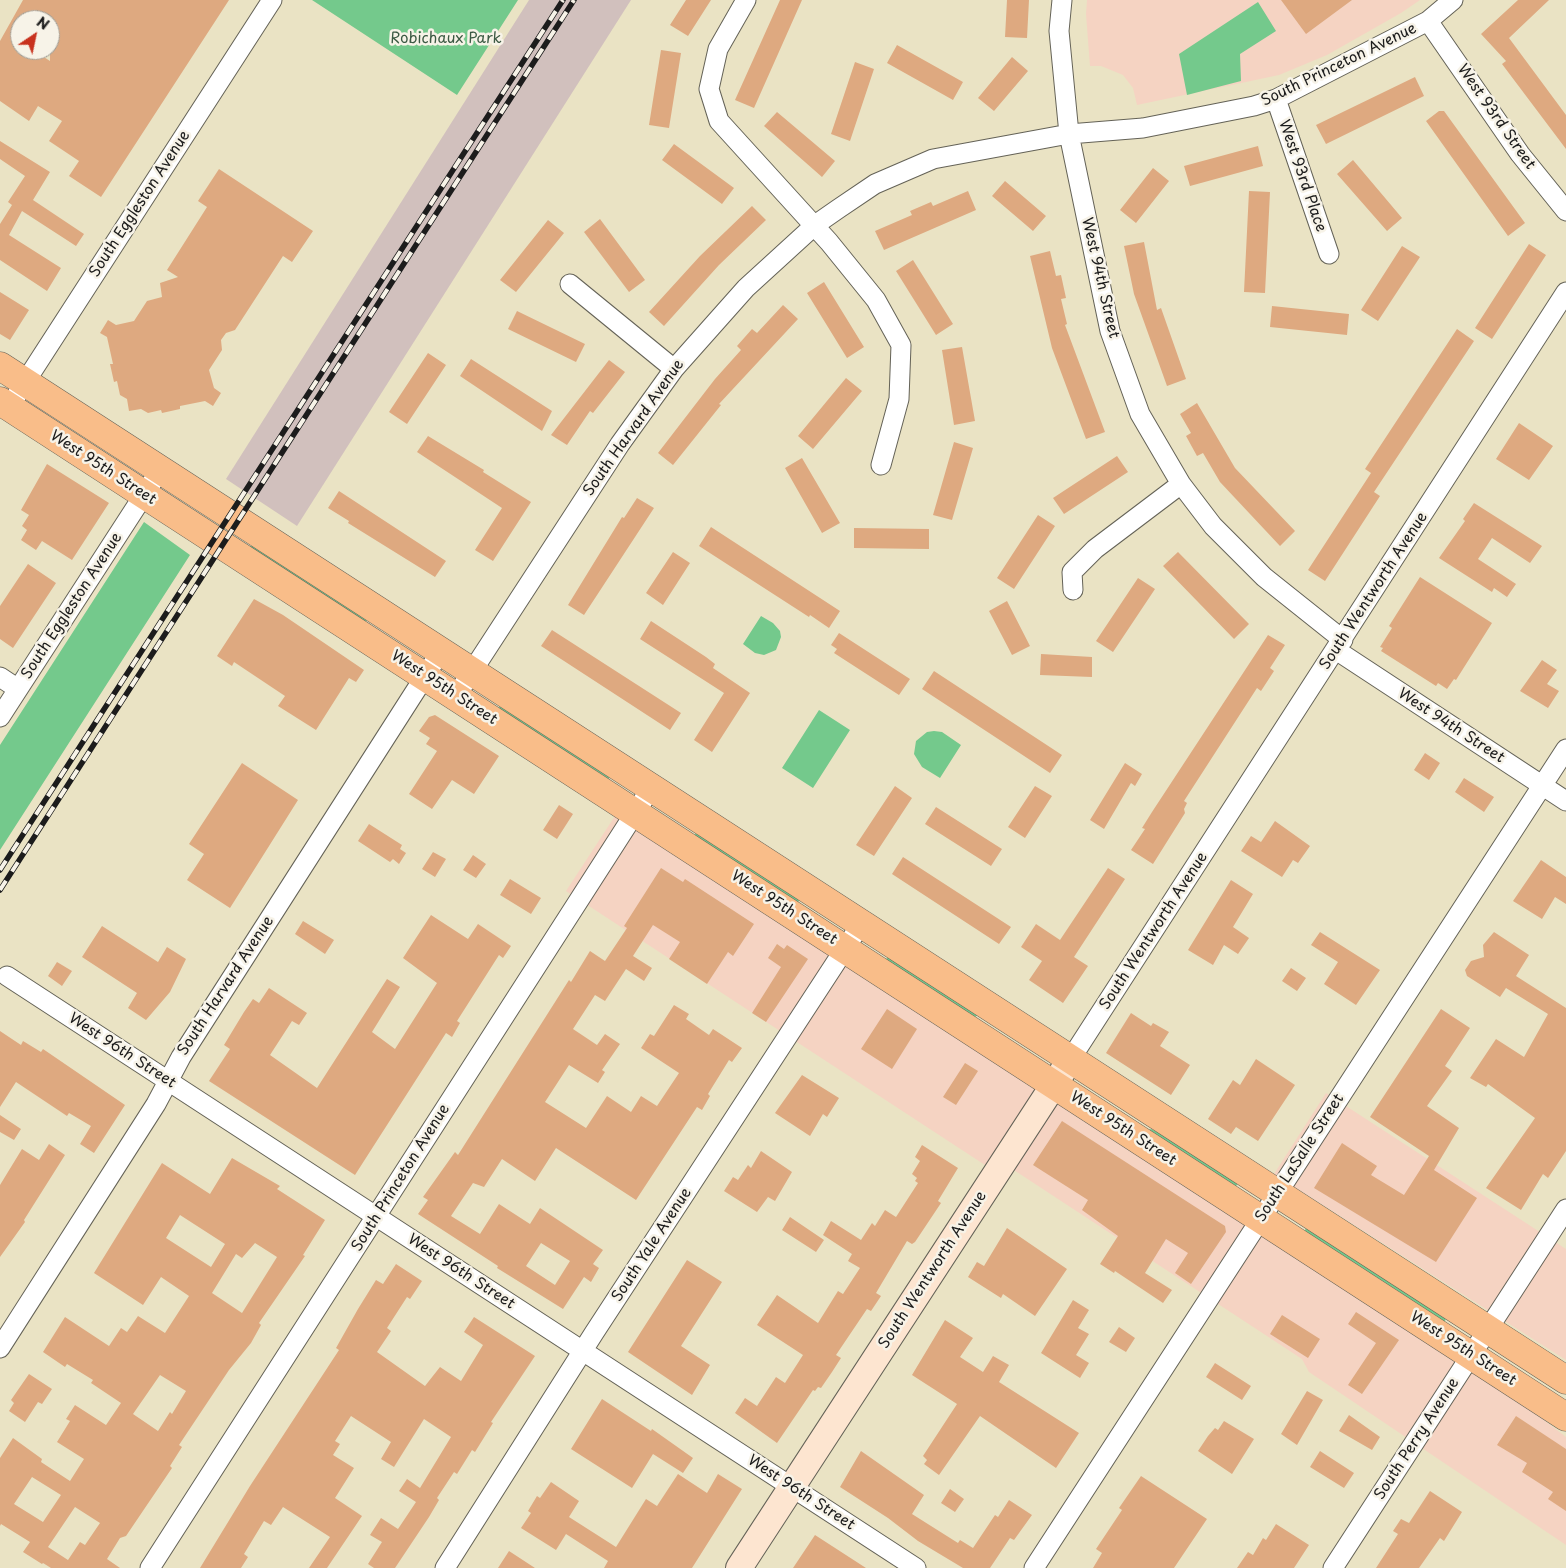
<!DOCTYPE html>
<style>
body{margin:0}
#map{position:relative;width:1566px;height:1568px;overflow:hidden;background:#eae3c4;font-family:"Playpen Sans",sans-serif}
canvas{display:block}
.north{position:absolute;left:10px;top:10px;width:50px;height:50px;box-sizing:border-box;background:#f7f3e8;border:1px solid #9f9d96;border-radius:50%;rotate:34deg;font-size:14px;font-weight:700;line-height:20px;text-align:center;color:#1c1c1c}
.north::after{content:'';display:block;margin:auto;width:18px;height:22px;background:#c8321e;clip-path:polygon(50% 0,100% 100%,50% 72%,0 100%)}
</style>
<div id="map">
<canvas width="1566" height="1568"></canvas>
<div class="north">N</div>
</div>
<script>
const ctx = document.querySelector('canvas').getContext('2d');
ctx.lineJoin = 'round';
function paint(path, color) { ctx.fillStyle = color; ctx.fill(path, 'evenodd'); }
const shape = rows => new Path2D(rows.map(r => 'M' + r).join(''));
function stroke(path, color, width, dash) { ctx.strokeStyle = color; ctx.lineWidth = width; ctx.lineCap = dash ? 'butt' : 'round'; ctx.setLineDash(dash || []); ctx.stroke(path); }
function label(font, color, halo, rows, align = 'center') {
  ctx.font = font + ' "Playpen Sans",sans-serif'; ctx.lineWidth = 5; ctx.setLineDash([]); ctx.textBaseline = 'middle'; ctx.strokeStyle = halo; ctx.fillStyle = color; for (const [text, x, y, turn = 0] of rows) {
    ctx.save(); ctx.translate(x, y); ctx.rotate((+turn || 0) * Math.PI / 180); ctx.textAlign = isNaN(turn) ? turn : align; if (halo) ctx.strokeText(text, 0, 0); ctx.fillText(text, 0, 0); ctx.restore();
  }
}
paint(shape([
 [1087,0,1420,0,1401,13,1327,55,1279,75,1137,105,1133,88,1123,75,1101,66,1090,66,1086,14],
 [617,813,1505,1390,1566,1437,1566,1545,1309,1372,1302,1359,994,1157,988,1167,566,891],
 [1326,1093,1566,1249,1566,1360,1274,1174]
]), '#f5d3c2');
paint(shape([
 [529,0,631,0,297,526,226,479]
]), '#d1c0bd');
paint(shape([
 [312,0,518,0,457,95],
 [1258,2,1276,31,1240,54,1241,81,1187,95,1179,54],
 [144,522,190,555,0,850,0,745],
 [252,544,367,620,364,623,249,549],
 [761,616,773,623,780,631,781,637,776,650,764,655,755,653,743,644],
 [501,705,610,775,609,779,498,709],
 [819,710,850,730,813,788,782,768],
 [934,731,942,732,961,745,940,778,922,767,914,754,916,741,927,732],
 [696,833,699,833,799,897,799,900,798,903,694,836],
 [888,957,946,993,947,996,949,994,978,1015,975,1017,885,960],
 [1151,1129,1181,1144,1237,1182,1237,1185,1235,1187,1148,1130],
 [1307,1227,1446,1318,1445,1321,1444,1323,1303,1233]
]), '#74c98c');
paint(shape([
 [23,0,229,0,101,197,69,176,79,161,49,141,62,121,38,106,29,121,0,101,0,41],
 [20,20,50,20,50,61,33,50,20,50],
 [686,0,711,0,688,36,670,25],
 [780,0,802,0,754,108,735,100],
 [1007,0,1029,0,1027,38,1005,37],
 [1281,0,1352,0,1306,34],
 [1518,0,1549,0,1509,38,1566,115,1566,149,1502,64,1506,61,1481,34],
 [897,45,963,82,953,100,887,63],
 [661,50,681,53,669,128,649,125],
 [1012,57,1028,71,994,111,978,98],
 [855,62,874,69,850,141,831,134],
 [1415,77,1424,96,1326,144,1316,125],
 [1439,111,1444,111,1525,223,1508,236,1426,121],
 [777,112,835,161,822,177,764,126],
 [0,141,50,172,33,200,84,234,76,246,22,211,9,235,61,268,47,291,0,260,0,224,12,205,8,202,25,176,0,159],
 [674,144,734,188,722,204,662,160],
 [1258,146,1263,166,1190,186,1184,166],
 [1353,160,1402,218,1387,231,1337,174],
 [1153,168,1169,181,1136,223,1120,210],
 [219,169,313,231,292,262,283,256,235,330,226,333,221,340,222,350,209,370,214,388,221,393,213,406,205,401,180,406,180,409,162,413,161,410,148,413,141,409,129,411,127,399,120,395,117,381,114,382,110,364,113,364,107,337,100,333,108,320,116,325,134,321,147,301,162,297,160,283,178,277,167,270,207,207,198,201],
 [1005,181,1046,216,1033,231,992,196],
 [968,191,976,210,884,250,875,231,912,215,910,211,931,202,933,206],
 [1249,191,1270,192,1265,293,1244,292],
 [752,206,766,220,719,265,664,326,649,312,700,256],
 [600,219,645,280,629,292,584,232],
 [548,220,564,233,516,292,500,280],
 [1144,242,1157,310,1161,308,1186,379,1167,386,1134,294,1124,246],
 [1529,244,1546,255,1492,339,1475,328],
 [1402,246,1420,257,1378,321,1361,310],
 [1050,251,1056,276,1061,275,1066,298,1061,299,1067,324,1065,325,1105,432,1086,439,1052,348,1030,256],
 [913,260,953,324,936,335,896,271],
 [824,282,864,347,847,358,807,293],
 [0,292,29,310,10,340,0,334],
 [783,305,798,319,719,404,721,405,673,465,658,453,715,379,741,350,737,346,752,329,757,333],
 [1272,306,1349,314,1347,335,1270,327],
 [517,311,585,344,576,362,508,329],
 [1457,329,1474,341,1374,492,1380,496,1325,581,1308,570,1371,473,1365,469],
 [962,347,975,421,954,425,942,350],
 [428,353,446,365,407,424,389,412],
 [471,359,552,411,542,431,460,376],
 [609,360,625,372,593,413,590,411,567,445,551,435],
 [846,378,862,391,813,449,798,436],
 [1197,403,1235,468,1295,531,1280,546,1220,482,1203,453,1197,456,1186,436,1191,433,1180,414],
 [1519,423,1553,446,1529,480,1496,459],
 [428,436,484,470,483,472,531,502,493,561,475,550,502,508,417,452],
 [954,442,973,448,952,520,933,515],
 [1117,456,1128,472,1064,514,1053,498],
 [802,458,840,523,822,533,785,468],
 [47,464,109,503,72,560,42,541,36,550,21,540,27,530,22,526,29,515,21,510],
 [339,491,446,561,435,577,348,523,349,521,328,508],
 [637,498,654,508,584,615,568,605,622,517,624,518],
 [1474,503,1542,546,1530,563,1492,538,1478,559,1516,584,1507,597,1494,588,1492,592,1439,558,1465,521,1463,519],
 [1038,515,1055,526,1014,589,997,578],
 [711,527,840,611,829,628,810,615,809,617,699,546],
 [854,528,929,529,929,549,854,548],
 [673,552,690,563,663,605,646,593],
 [1178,552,1249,624,1234,639,1163,566],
 [28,564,56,583,13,648,0,639,0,606],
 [1420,577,1492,623,1456,680,1454,679,1447,689,1438,683,1436,686,1381,651,1383,648,1380,647,1392,628,1389,626],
 [1138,578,1155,589,1113,652,1096,641],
 [254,599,283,615,364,670,356,682,349,678,316,730,278,706,285,696,234,662,232,666,217,656],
 [1007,601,1030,646,1012,655,989,611],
 [651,621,706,657,715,664,713,668,750,693,712,752,694,740,724,693,640,639],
 [552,630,681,713,670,730,541,646],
 [839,633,910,679,899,695,834,653,837,649,831,645],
 [1268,635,1285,645,1270,668,1274,671,1261,691,1257,688,1184,801,1187,803,1184,809,1185,813,1153,864,1131,850,1145,829,1142,828,1152,812],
 [1041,654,1092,657,1092,677,1040,675],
 [1542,660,1557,670,1547,684,1559,691,1548,708,1520,691],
 [934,671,1062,755,1050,773,922,689],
 [435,715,499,756,474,794,452,780,432,809,409,794,437,751,426,744,430,738,419,731,429,717],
 [1425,753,1440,763,1429,780,1414,770],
 [242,763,298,800,230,908,187,880,204,854,189,844],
 [1125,763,1142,774,1135,786,1131,783,1104,829,1090,820],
 [1464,778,1494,797,1484,812,1455,792],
 [895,786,912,798,874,856,856,845],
 [1035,786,1052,796,1025,838,1008,827],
 [559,805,573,814,557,839,543,830],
 [936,807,1002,849,991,866,925,824],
 [1275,821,1310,846,1298,863,1293,860,1282,877,1241,851,1251,836,1261,842],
 [369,824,402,845,400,849,406,853,399,864,393,859,390,862,358,841],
 [433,852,446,859,435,877,422,869],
 [473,855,486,864,476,878,463,870],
 [903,857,1011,927,999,944,892,874],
 [1541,860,1566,877,1566,904,1555,897,1542,919,1513,901],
 [661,868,683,882,685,879,754,924,733,956,728,952,707,984,669,959,680,942,653,925,633,956,652,968,644,981,626,969,605,1001,595,995,573,1029,597,1045,605,1034,620,1044,602,1070,605,1072,598,1083,569,1065,545,1102,586,1128,607,1096,631,1112,641,1096,657,1106,679,1073,641,1048,650,1034,654,1036,674,1005,689,1014,686,1019,709,1035,713,1029,742,1048,732,1062,729,1060,708,1094,710,1096,702,1110,697,1107,636,1200,556,1148,535,1181,502,1159,484,1187,473,1183,451,1216,480,1234,499,1204,530,1224,540,1208,603,1250,593,1264,599,1268,591,1282,584,1277,563,1309,497,1268,498,1266,418,1214,428,1200,423,1197,433,1183,455,1152,458,1155,569,980,571,982,590,951,605,961,627,928,624,926],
 [541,1243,570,1261,555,1285,526,1266],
 [1108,868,1125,879,1074,957,1088,966,1063,1003,1029,980,1042,961,1021,947,1036,924,1060,940],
 [510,879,541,898,531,914,500,895],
 [1231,880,1253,894,1233,927,1249,938,1238,954,1224,945,1213,965,1188,950],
 [431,915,468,939,478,924,511,946,503,958,499,955,457,1021,460,1023,452,1037,446,1033,355,1175,209,1081,230,1049,224,1045,244,1012,253,999,259,1003,269,988,307,1013,299,1025,292,1021,270,1055,317,1088,387,979,400,987,372,1032,395,1049,437,983,403,958],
 [303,921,334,940,325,954,295,934],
 [102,926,158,962,167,947,186,959,170,992,146,1020,128,1008,137,993,82,957],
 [1320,932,1380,970,1356,1005,1324,984,1338,962,1311,945],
 [1494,932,1529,955,1516,976,1566,1008,1566,1151,1548,1178,1543,1174,1521,1210,1486,1188,1535,1118,1488,1084,1486,1087,1470,1078,1496,1039,1524,1057,1548,1014,1506,988,1500,997,1467,976,1465,970,1471,961,1484,957,1483,945],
 [777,944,784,949,787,945,808,959,766,1022,752,1013,781,967,768,958],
 [57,962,72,971,62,986,48,976],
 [1291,968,1306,978,1297,991,1282,981],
 [887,1009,917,1029,892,1069,861,1049],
 [1441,1009,1470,1028,1445,1066,1452,1071,1427,1106,1459,1128,1434,1170,1477,1198,1436,1262,1314,1188,1342,1143,1377,1166,1371,1175,1404,1195,1429,1156,1370,1117],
 [1131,1013,1151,1026,1153,1023,1169,1032,1160,1046,1190,1065,1171,1095,1106,1053],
 [0,1031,21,1045,23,1041,41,1052,43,1049,125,1105,94,1153,80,1144,91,1126,69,1113,67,1116,16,1082,0,1107],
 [1256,1059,1295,1085,1258,1141,1236,1127,1231,1134,1208,1119,1233,1080,1240,1085],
 [965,1063,978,1071,956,1105,943,1097],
 [802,1075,839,1098,827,1117,823,1114,810,1136,775,1113],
 [0,1115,21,1129,14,1140,0,1132],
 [1062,1121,1225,1226,1226,1232,1191,1284,1175,1273,1188,1253,1166,1239,1145,1273,1172,1290,1163,1303,1115,1271,1114,1273,1100,1264,1118,1236,1082,1210,1088,1200,1033,1165],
 [49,1144,65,1155,24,1220,25,1222,0,1257,0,1185,22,1149,39,1160],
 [922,1145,958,1168,938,1201,941,1203,915,1242,912,1244,907,1241,876,1293,881,1296,871,1311,867,1309,836,1355,841,1358,832,1372,821,1388,818,1387,815,1391,813,1390,777,1443,735,1413,745,1398,757,1406,776,1377,785,1383,803,1355,757,1325,777,1295,818,1323,838,1291,843,1294,860,1268,848,1261,852,1254,823,1235,831,1221,861,1240,872,1223,875,1226,885,1210,896,1217,918,1183,915,1181,917,1178,912,1174,920,1161,915,1157],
 [761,1151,792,1172,775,1201,768,1197,757,1212,724,1191,733,1177,738,1180,748,1165,751,1168],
 [232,1158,280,1186,277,1189,325,1220,303,1255,305,1256,259,1323,261,1325,251,1343,229,1370,179,1445,182,1447,170,1466,172,1468,126,1536,120,1538,107,1559,120,1568,51,1568,43,1563,42,1564,23,1552,30,1542,1,1524,0,1526,0,1458,13,1438,42,1459,41,1462,70,1481,84,1459,57,1442,70,1421,66,1419,75,1405,106,1425,121,1403,91,1383,93,1380,67,1364,65,1367,43,1352,65,1317,109,1346,121,1328,127,1332,138,1316,165,1333,189,1296,161,1277,143,1305,94,1273,162,1163,210,1194],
 [180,1215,225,1244,211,1267,166,1238],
 [255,1243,277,1257,242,1313,212,1293,236,1254,242,1258],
 [160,1375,186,1391,172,1414,170,1412,158,1431,133,1414],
 [32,1477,61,1495,43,1522,14,1504],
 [75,1507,100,1523,85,1545,80,1542,68,1560,48,1547],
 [790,1217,824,1240,816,1252,782,1230],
 [1007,1228,1067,1269,1035,1316,1003,1294,1001,1298,968,1277,977,1262,984,1266],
 [687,1260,722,1282,681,1346,710,1365,692,1395,628,1352],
 [396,1264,422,1281,410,1299,407,1297,387,1328,391,1331,377,1352,425,1386,440,1367,461,1381,483,1345,464,1332,474,1317,535,1356,491,1422,493,1423,475,1452,472,1450,457,1474,454,1472,437,1498,439,1500,429,1517,395,1568,374,1568,368,1564,382,1542,370,1535,381,1518,398,1529,416,1502,399,1491,407,1479,420,1488,451,1437,424,1419,394,1467,381,1459,391,1442,351,1416,335,1441,340,1444,333,1455,354,1468,335,1498,362,1516,327,1568,309,1568,330,1537,283,1507,271,1525,264,1521,244,1554,248,1557,241,1568,200,1568,250,1486,339,1350,336,1348,358,1309,376,1280,383,1284],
 [1073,1300,1089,1310,1078,1328,1089,1334,1076,1355,1089,1363,1080,1378,1041,1353],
 [1356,1312,1399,1340,1362,1394,1348,1385,1376,1343,1348,1324],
 [1282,1315,1320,1339,1308,1358,1270,1334],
 [945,1320,973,1338,960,1357,983,1372,993,1356,1009,1365,999,1382,1079,1433,1056,1468,980,1416,939,1475,924,1464,927,1460,923,1456,957,1404,912,1375],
 [1119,1327,1135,1338,1126,1352,1109,1342],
 [1215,1363,1251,1386,1242,1400,1206,1377],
 [29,1374,52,1389,42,1404,38,1402,25,1422,9,1411,14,1403,11,1400],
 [1307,1391,1323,1400,1297,1445,1281,1434],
 [602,1399,651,1431,652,1429,693,1458,683,1473,653,1454,632,1488,571,1449],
 [1349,1415,1380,1437,1372,1450,1339,1431],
 [1516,1416,1566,1449,1566,1511,1548,1499,1553,1492,1522,1472,1527,1463,1497,1445],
 [1224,1421,1254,1439,1232,1474,1198,1451,1208,1436,1215,1428,1218,1430],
 [861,1451,924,1495,912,1514,958,1543,960,1540,973,1548,995,1515,998,1517,1009,1500,1032,1515,1014,1540,1010,1538,990,1568,963,1568,918,1541,888,1518,840,1487],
 [1320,1451,1354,1473,1344,1488,1310,1467],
 [678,1474,707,1493,718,1474,742,1489,692,1568,604,1568,608,1561,566,1534,556,1550,521,1528,531,1513,528,1511,537,1496,540,1498,551,1482,579,1501,569,1517,616,1547,646,1499,657,1506],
 [1141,1476,1207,1519,1174,1568,1093,1568,1102,1553,1096,1549,1122,1510,1119,1508],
 [950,1489,964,1499,955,1512,941,1503],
 [1430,1491,1462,1512,1444,1541,1440,1538,1419,1568,1376,1568,1398,1534,1393,1531,1401,1519,1409,1523],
 [1276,1524,1309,1545,1294,1568,1237,1568,1248,1552,1253,1555,1263,1538,1266,1540],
 [815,1535,866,1568,793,1568],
 [509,1551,535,1568,498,1568]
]), '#dea980');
const street = shape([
 [746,0,718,49,709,89,719,121,829,242,876,300,901,345,899,399,881,465],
 [1062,0,1059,31,1069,134,1110,331,1140,414,1181,484,1213,526,1264,577,1343,640],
 [1428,21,1520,154,1566,211],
 [1276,99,1329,254],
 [570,284,674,369],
 [9,407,272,0],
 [1073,590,1072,572,1095,549,1181,484],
 [1336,650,1566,801],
 [0,677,18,689],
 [456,696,620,444,674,369,746,288,815,225,838,209,875,184,933,159,1069,134,1143,128,1254,106,1276,99,1428,21,1453,0],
 [0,717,160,470],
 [7,976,916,1568],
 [1070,1060,1566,292],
 [0,1348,156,1104,181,1057,441,651],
 [150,1568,651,788],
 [445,1568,594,1333,861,924],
 [1034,1568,1566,749],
 [1333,1568,1566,1209]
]);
const secondary = shape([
 [739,1568,1070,1060]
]);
const primary = shape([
 [0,366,1566,1380],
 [0,401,1566,1417]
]);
stroke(street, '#646257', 21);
stroke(secondary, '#646257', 28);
stroke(primary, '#646257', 29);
stroke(street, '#fff', 19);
stroke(secondary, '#fde5d0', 26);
stroke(primary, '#f9bd89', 28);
const rail = shape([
 [0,870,563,0],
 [0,890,574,0]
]);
stroke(rail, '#1c1c1c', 5.5);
stroke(rail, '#f7f3e8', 4, [11]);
label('15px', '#3b5943', '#f7f3e8', [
 ["Robichaux Park",446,39]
]);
label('15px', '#1c1c1c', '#f7f3e8', [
 ["South Princeton Avenue",1339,65,-26],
 ["West 93rd Street",1496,117,55],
 ["West 93rd Place",1302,176,71],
 ["South Eggleston Avenue",140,204,-57],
 ["West 94th Street",1100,278,77],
 ["South Harvard Avenue",634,428,-55],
 ["West 95th Street",103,468,33],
 ["South Wentworth Avenue",1374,591,-57],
 ["South Eggleston Avenue",72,606,-57],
 ["West 95th Street",444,688,33],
 ["West 94th Street",1451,726,33],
 ["West 95th Street",784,908,33],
 ["South Wentworth Avenue",1154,931,-57],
 ["South Harvard Avenue",226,986,-57],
 ["West 96th Street",122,1051,33],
 ["West 95th Street",1123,1129,33],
 ["South LaSalle Street",1300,1158,-57],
 ["South Princeton Avenue",401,1178,-58],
 ["South Yale Avenue",652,1245,-57],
 ["South Wentworth Avenue",933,1270,-57],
 ["West 96th Street",461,1272,33],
 ["West 95th Street",1463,1349,33],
 ["South Perry Avenue",1417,1439,-57],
 ["West 96th Street",801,1493,33]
]);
</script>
